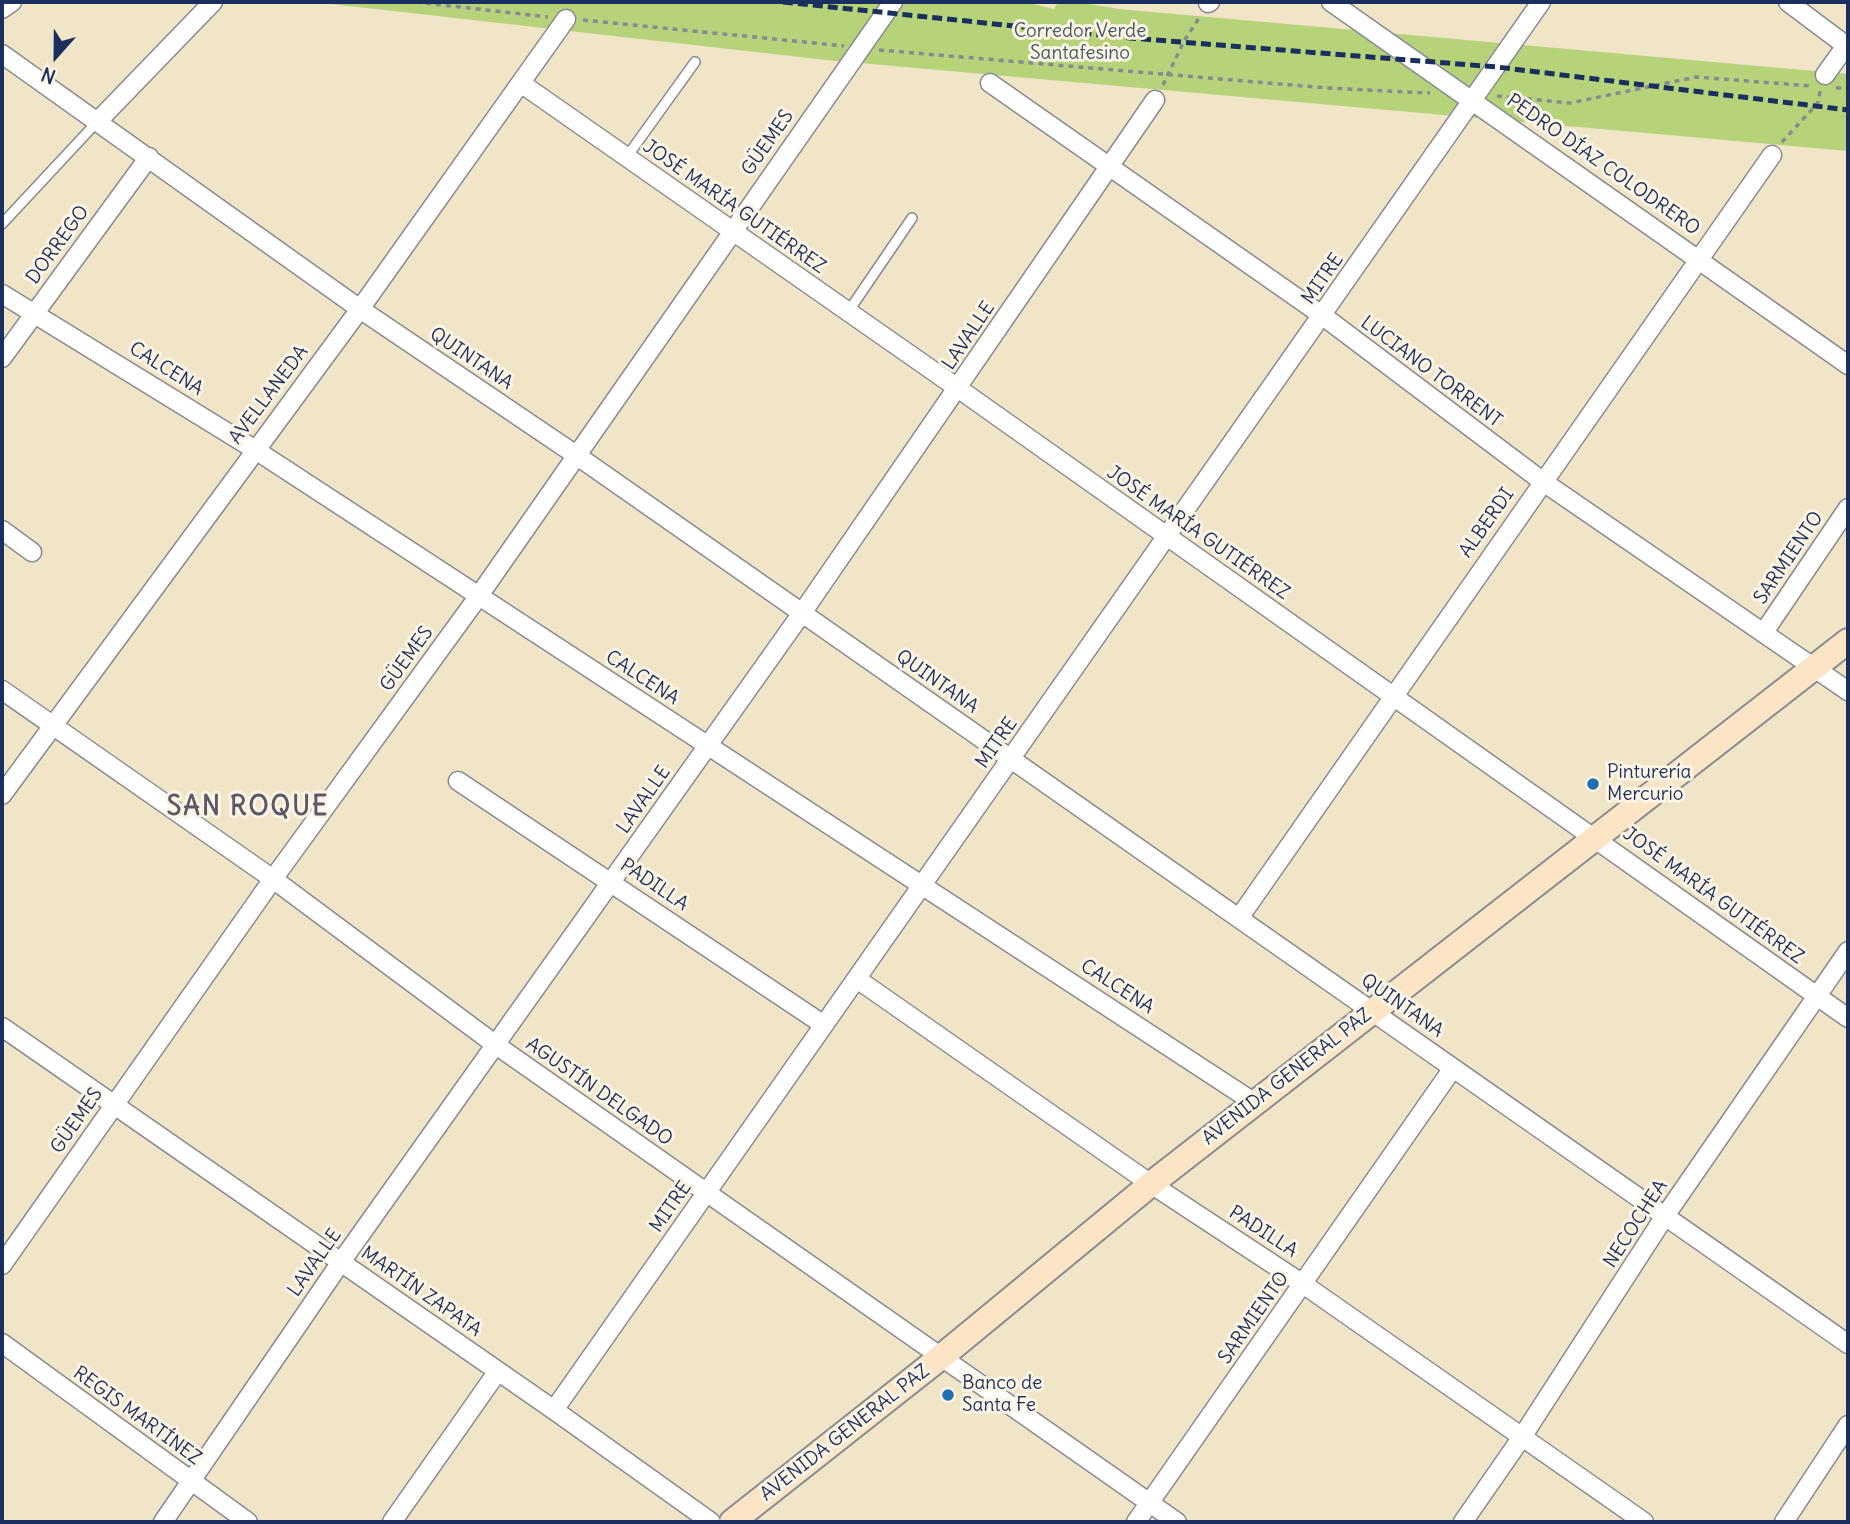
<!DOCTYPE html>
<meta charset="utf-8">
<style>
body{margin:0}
#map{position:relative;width:1850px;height:1524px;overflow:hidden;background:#f1e5c7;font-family:Delius,sans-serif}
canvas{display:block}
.frame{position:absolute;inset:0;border:4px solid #1b2f5e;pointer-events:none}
.north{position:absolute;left:21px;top:21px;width:70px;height:70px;-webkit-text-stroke:5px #fcf5e5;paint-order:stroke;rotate:201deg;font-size:19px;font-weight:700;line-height:28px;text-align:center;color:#1b2f5e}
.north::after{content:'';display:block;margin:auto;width:24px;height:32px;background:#1b2f5e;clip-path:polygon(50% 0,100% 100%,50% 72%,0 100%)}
</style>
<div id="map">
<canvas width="1850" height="1524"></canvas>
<div class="frame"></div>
<div class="north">N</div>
</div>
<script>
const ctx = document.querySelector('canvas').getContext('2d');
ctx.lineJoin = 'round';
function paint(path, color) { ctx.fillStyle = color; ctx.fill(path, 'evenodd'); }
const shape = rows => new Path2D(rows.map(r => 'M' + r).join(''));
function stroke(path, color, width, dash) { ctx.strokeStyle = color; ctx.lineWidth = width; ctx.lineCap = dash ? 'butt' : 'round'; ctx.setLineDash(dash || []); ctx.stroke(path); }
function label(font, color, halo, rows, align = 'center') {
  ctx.font = font + ' Delius,sans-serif'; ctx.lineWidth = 6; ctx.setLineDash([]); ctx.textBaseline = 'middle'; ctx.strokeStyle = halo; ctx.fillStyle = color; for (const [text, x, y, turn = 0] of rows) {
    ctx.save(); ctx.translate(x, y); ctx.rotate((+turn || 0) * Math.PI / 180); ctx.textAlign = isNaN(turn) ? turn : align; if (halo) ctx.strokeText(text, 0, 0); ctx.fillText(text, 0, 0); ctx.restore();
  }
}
paint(shape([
 [314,2,1026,2,1054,9,1058,2,1078,2,1119,9,1848,74,1848,151,826,60]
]), '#b6d37a');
const service = shape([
 [626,158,695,62],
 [2,224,97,122],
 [848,312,912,218]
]);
const minor = shape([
 [1331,2,1848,365],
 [1788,2,1848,47],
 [1208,3,1210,2],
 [2,9,12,2],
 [2,54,360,309,576,455,1848,1344],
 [1825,75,1848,43],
 [990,83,1323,316,1542,481,1848,691],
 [522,84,959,389,1848,1018],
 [97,122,213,2],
 [2,294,254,449,1255,1103],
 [2,358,149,157],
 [2,530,32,552],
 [1764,632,1848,508],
 [2,690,273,879,496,1045,1177,1522],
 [458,781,824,1025],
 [2,795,360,309,566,19],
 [1239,918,1772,155],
 [857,979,1151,1184,1303,1284,1644,1522],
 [2,1027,554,1410,711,1522],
 [2,1265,273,879,478,597,893,2],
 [2,1343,248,1522],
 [554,1410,1541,2],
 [163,1522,341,1262,802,613,1155,100],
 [392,1522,498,1371],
 [1136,1522,1453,1068],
 [1463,1522,1522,1437,1665,1216,1848,951],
 [1784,1522,1848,1425]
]);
const secondary = shape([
 [732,1522,941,1357,1151,1184,1848,641]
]);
stroke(service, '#868a92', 12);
stroke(minor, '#868a92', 21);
stroke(secondary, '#868a92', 28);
stroke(shape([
 [416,2,548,17],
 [583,20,844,46],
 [879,50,1327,88,1430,93],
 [1163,85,1184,41,1201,15],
 [1836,88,1848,88],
 [1497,96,1570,103,1696,77,1811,86],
 [1782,142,1818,103,1820,91]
]), '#868a92', 3.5, [5, 5]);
stroke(service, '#fff', 9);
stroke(minor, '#fff', 18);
stroke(secondary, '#fce5c4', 24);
stroke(shape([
 [783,2,1130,38,1497,67,1848,110]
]), '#1b2f5e', 5, [10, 5]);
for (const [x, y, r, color] of [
 [1593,784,7,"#1f6fb2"],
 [948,1395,7,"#1f6fb2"]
]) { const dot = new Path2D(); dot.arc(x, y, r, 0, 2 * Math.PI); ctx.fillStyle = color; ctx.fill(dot); stroke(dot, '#fcf5e5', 2.5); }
label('19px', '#425865', '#fcf5e5', [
 ["Corredor Verde",1080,32],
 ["Santafesino",1080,54]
]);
label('19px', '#1b2f5e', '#fcf5e5', [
 ["GÜEMES",768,143,-55],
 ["PEDRO DÍAZ COLODRERO",1603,165,35],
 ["JOSÉ MARÍA GUTIÉRREZ",734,207,35],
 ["DORREGO",58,245,-54],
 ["MITRE",1323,279,-55],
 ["LAVALLE",969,336,-56],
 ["QUINTANA",471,359,34],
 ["CALCENA",166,369,32],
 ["LUCIANO TORRENT",1431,372,37],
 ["AVELLANEDA",269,395,-53],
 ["ALBERDI",1487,523,-55],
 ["JOSÉ MARÍA GUTIÉRREZ",1198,533,35],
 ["SARMIENTO",1789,558,-56],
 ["GÜEMES",407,659,-54],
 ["CALCENA",642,678,33],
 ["QUINTANA",937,682,35],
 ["MITRE",997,743,-55],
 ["LAVALLE",644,800,-55],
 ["PADILLA",654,885,34],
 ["JOSÉ MARÍA GUTIÉRREZ",1713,896,36],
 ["CALCENA",1117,987,33],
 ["QUINTANA",1402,1006,35],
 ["AVENIDA GENERAL PAZ",1287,1077,-38],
 ["AGUSTÍN DELGADO",599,1092,35],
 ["GÜEMES",77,1121,-55],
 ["MITRE",671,1207,-55],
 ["NECOCHEA",1636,1224,-57],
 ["PADILLA",1263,1232,33],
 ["LAVALLE",315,1263,-55],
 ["MARTÍN ZAPATA",421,1292,35],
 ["SARMIENTO",1254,1318,-55],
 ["REGIS MARTÍNEZ",137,1416,36],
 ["AVENIDA GENERAL PAZ",845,1433,-38]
]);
label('19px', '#1b2f5e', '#fcf5e5', [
 ["Pinturería",1607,773],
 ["Mercurio",1607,795],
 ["Banco de",962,1384],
 ["Santa Fe",962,1406]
], 'left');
ctx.letterSpacing = '2px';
label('bold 26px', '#5d5868', '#fcf5e5', [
 ["SAN ROQUE",248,808]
]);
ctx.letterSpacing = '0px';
</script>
